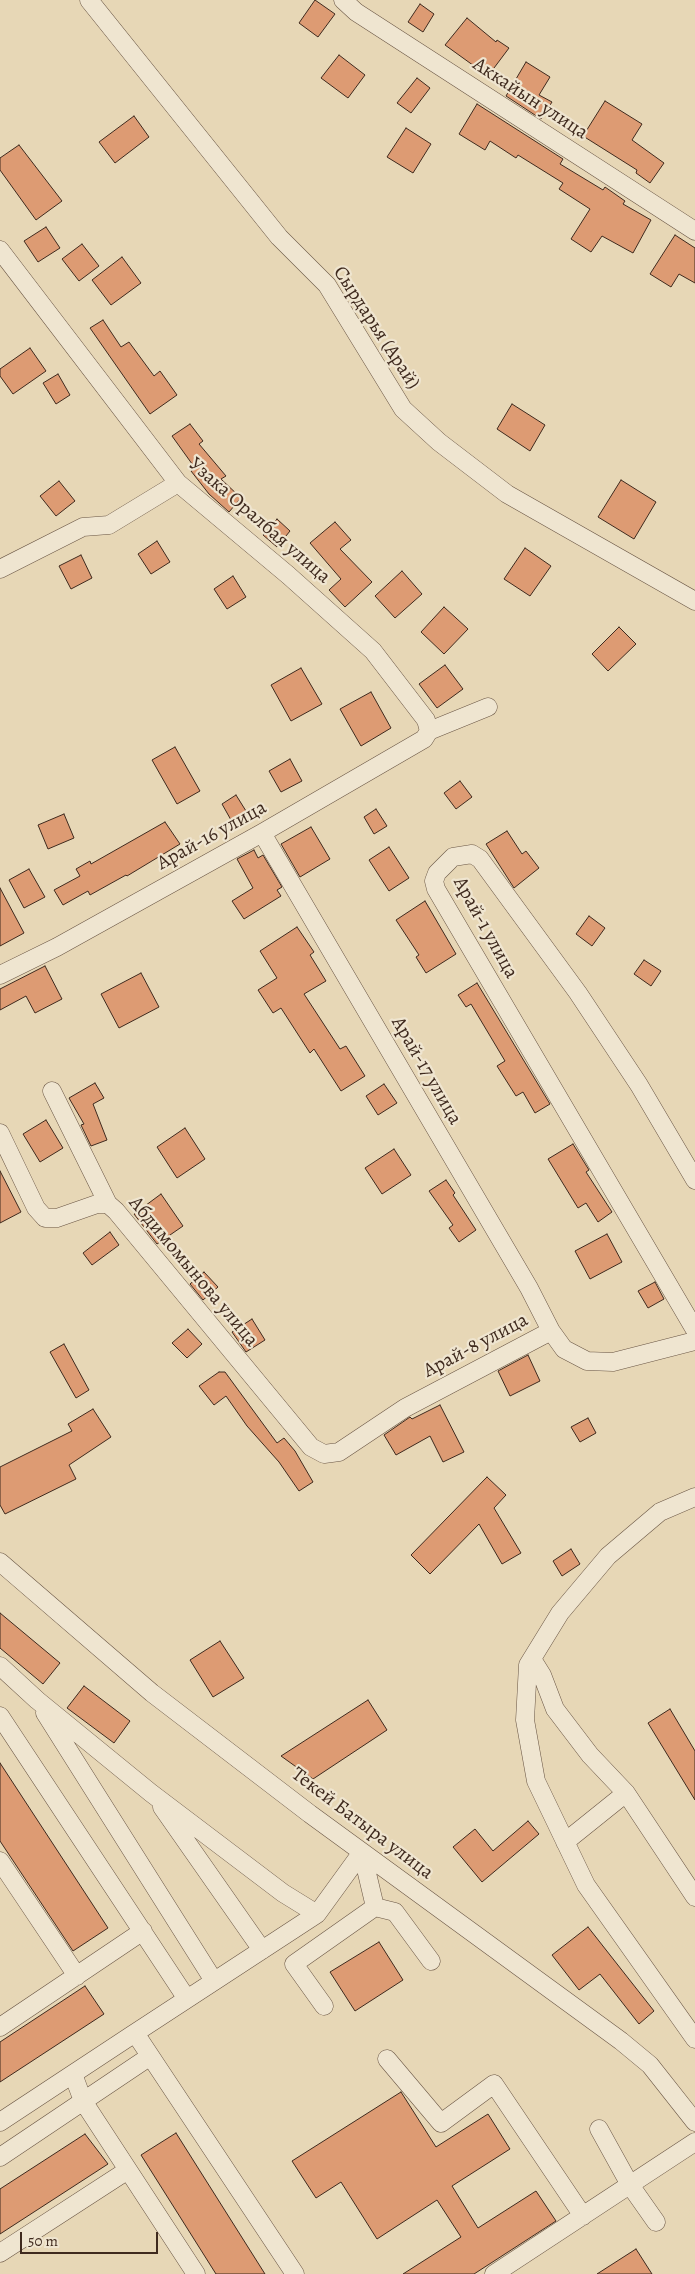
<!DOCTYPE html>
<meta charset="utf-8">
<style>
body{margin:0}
#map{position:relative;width:695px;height:2274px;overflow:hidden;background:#e7d7b6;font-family:Alegreya,serif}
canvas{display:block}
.scale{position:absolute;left:20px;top:2232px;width:138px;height:22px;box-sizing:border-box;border:2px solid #3f2a1e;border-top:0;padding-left:6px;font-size:15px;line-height:18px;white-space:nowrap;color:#3f2a1e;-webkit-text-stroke:4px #efe5d0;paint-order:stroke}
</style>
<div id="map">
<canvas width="695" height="2274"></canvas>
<div class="scale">50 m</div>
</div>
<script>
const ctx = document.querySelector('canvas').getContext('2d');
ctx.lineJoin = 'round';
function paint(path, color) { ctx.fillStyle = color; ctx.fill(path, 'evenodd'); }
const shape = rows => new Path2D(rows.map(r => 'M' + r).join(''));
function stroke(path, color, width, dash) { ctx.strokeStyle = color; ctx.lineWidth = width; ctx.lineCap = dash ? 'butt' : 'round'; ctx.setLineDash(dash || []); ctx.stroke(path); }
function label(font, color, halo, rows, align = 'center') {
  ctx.font = font + ' Alegreya,serif'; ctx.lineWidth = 4.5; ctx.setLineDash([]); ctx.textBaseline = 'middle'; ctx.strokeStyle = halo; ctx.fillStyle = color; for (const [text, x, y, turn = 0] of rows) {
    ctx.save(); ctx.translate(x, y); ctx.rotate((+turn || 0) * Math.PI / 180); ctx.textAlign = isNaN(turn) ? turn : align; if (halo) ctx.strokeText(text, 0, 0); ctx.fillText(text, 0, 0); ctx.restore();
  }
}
const building = shape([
 [315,0,335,14,318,37,299,23,315,0],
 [420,4,434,14,423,32,408,22,420,4],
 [467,18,496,42,497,40,509,48,488,76,445,45,467,18],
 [339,55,365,75,348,98,321,78,339,55],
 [526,62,550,77,539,95,552,102,541,119,506,96,526,62],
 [417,78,430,88,411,113,397,103,417,78],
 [605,101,642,124,632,140,664,163,650,183,636,173,637,170,583,136,605,101],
 [477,104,563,159,560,164,603,190,605,187,625,201,623,204,651,220,633,253,602,236,591,252,571,239,590,209,559,189,563,183,518,155,516,158,490,141,485,150,459,134,477,104],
 [134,116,149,137,115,163,99,142,134,116],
 [406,128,431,144,413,173,387,157,406,128],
 [19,145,62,201,36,220,0,170,0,158,19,145],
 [46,227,60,248,38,262,24,241,46,227],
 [675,235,695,248,695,283,679,274,671,287,650,274,675,235],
 [82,244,99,266,79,281,62,259,82,244],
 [122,257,141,283,111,305,92,280,122,257],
 [103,320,121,347,129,342,154,376,160,371,177,395,150,414,90,328,103,320],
 [30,348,46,371,13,394,0,376,0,369,30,348],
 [58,374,70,395,56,404,43,383,58,374],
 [512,404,545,425,530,451,497,429,512,404],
 [190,424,203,441,199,444,226,476,221,479,241,498,229,512,209,494,191,471,195,468,172,436,190,424],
 [621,480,656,502,634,539,598,517,621,480],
 [59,481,75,501,56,516,40,496,59,481],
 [277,519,290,531,277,547,263,535,277,519],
 [335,522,351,540,340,549,372,582,345,607,329,590,341,579,310,543,335,522],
 [157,541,170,562,151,574,138,554,157,541],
 [525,548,551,566,530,596,504,579,525,548],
 [81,555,92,578,71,589,59,566,81,555],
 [402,571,422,594,395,618,375,596,402,571],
 [233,576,246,597,227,609,214,589,233,576],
 [444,607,468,629,444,654,421,632,444,607],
 [619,627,636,644,608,671,592,654,619,627],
 [445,665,463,689,437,708,419,684,445,665],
 [301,668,322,704,291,721,271,685,301,668],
 [371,692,391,728,361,746,340,709,371,692],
 [175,747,200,791,177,804,152,760,175,747],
 [290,759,302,781,281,792,269,771,290,759],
 [460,781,472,797,456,809,444,793,460,781],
 [236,795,246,811,231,820,222,804,236,795],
 [376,809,387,826,374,834,364,817,376,809],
 [64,814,74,838,48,849,38,825,64,814],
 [165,822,180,844,127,876,126,875,90,895,88,891,63,905,54,890,80,876,76,869,90,861,91,864,165,822],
 [311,827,330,859,300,877,281,844,311,827],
 [507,831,522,854,526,851,539,868,514,888,486,844,507,831],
 [389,847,409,878,389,891,369,860,389,847],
 [254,850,258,858,263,855,282,887,277,890,281,896,244,919,232,901,253,888,237,859,254,850],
 [29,869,45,897,24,908,9,880,29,869],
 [0,888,24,933,0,946,0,888],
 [425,901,456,954,426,973,416,957,419,955,396,920,425,901],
 [589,916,605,928,592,946,576,934,589,916],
 [297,927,314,952,310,955,326,981,304,994,340,1049,346,1046,365,1076,341,1091,314,1049,310,1053,281,1008,273,1013,258,990,277,978,260,951,297,927],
 [644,960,661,971,651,986,634,974,644,960],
 [45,966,62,999,35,1013,26,996,0,1010,0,989,45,966],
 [141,973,159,1007,119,1028,101,994,141,973],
 [477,983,550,1104,535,1113,523,1092,516,1096,497,1066,505,1061,471,1004,466,1007,458,995,477,983],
 [95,1083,104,1098,93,1104,107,1140,91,1146,81,1125,84,1124,69,1098,95,1083],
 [384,1084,397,1103,378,1115,366,1096,384,1084],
 [46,1120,63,1148,40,1162,23,1134,46,1120],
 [185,1128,205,1159,177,1178,157,1147,185,1128],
 [573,1144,589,1170,586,1172,612,1212,598,1222,586,1203,578,1208,548,1159,573,1144],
 [394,1149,411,1175,382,1194,365,1168,394,1149],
 [0,1171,21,1212,0,1223,0,1171],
 [446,1180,455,1193,453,1195,476,1230,459,1242,449,1228,453,1225,429,1191,446,1180],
 [161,1194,183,1226,157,1244,134,1214,161,1194],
 [110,1232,119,1245,92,1265,83,1253,110,1232],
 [607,1234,622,1262,590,1279,575,1251,607,1234],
 [204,1272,218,1287,203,1300,190,1284,204,1272],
 [655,1282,664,1299,648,1308,638,1291,655,1282],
 [252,1319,265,1340,246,1352,232,1332,252,1319],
 [188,1329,202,1344,187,1358,172,1343,188,1329],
 [64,1344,89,1390,76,1398,50,1352,64,1344],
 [528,1355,540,1381,510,1396,498,1371,528,1355],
 [219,1372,225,1372,277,1443,284,1438,295,1451,313,1482,299,1491,279,1462,247,1426,226,1396,214,1405,199,1386,219,1372],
 [440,1405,464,1452,443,1462,430,1436,396,1455,384,1435,410,1417,412,1419,440,1405],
 [93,1409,111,1437,69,1465,76,1479,5,1514,0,1505,0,1467,72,1431,68,1424,93,1409],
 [588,1418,596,1433,580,1442,571,1427,588,1418],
 [487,1477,506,1495,494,1508,521,1553,502,1564,479,1524,430,1574,411,1555,487,1477],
 [571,1549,580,1564,562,1576,553,1561,571,1549],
 [0,1613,60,1663,43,1684,0,1648,0,1613],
 [220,1641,244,1678,213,1697,190,1660,220,1641],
 [84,1686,130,1721,114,1743,67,1708,84,1686],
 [368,1700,387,1730,313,1779,281,1756,368,1700],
 [670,1709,695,1751,695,1800,648,1723,670,1709],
 [0,1763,108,1928,73,1951,0,1841,0,1763],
 [528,1821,539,1834,482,1882,453,1847,475,1829,493,1851,528,1821],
 [588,1927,654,2011,639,2024,600,1974,579,1990,552,1955,588,1927],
 [379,1942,403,1980,355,2011,330,1972,379,1942],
 [85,1986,104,2014,0,2082,0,2042,85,1986],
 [401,2092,436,2147,488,2114,510,2149,452,2186,478,2228,536,2191,556,2221,474,2274,403,2274,461,2237,437,2200,377,2239,341,2182,316,2198,292,2161,401,2092],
 [176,2133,265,2274,216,2274,141,2155,176,2133],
 [85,2134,108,2164,0,2234,0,2189,85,2134],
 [636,2249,652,2274,597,2274,636,2249]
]);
paint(building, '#dd9b73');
stroke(building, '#3f2a1e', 1);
const minor = shape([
 [89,0,279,237,327,285,403,409,439,442,507,494,695,601],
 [343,0,356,12,695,231],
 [0,250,178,483,288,575,373,651,426,720,429,731,424,739,262,833,57,947,0,975],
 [0,569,83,527,109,525,178,483],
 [429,731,488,707],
 [262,833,529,1288,551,1331,564,1349,587,1361,613,1362,695,1341],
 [52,1091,108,1204],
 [0,1133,36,1208,45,1218,57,1218,97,1204,108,1204,116,1211,311,1447,324,1454,339,1452,405,1408,551,1331],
 [695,1180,639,1085,578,993,480,859,472,854,453,857,437,873,434,881,436,889,695,1330],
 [695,1497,660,1512,608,1556,560,1613,528,1665,525,1720,536,1781,586,1885,695,2039],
 [0,1562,152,1693,310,1814,621,2041,650,2065,695,2122],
 [532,1659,542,1675,555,1709,590,1755,626,1793,695,1897],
 [0,1666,37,1700,151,1793,283,1893,317,1914],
 [45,1713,214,1981],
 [0,1716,187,1999],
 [162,1807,262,1950],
 [565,1842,626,1793],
 [0,1861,77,1976],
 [375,1907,395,1912,431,1961],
 [0,2027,143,1931],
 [387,2059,441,2123,494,2084,583,2216],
 [73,2074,83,2101,196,2274],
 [0,2122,135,2033],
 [599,2129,630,2185,656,2222],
 [0,2157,149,2057],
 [0,2253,128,2170],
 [295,2274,135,2033,317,1914,362,1852,375,1907,294,1964,324,2006],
 [494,2274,695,2142]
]);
stroke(minor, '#695544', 19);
stroke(minor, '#efe5d0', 18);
label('20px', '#3f2a1e', '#efe5d0', [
 ["Аккайын улица",530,99,33],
 ["Сырдарья (Арай)",376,328,57],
 ["Узака Оралбая улица",259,521,41],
 ["Арай-16 улица",212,836,-29],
 ["Арай-1 улица",485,928,61],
 ["Арай-17 улица",426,1071,60],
 ["Абдимомынова улица",193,1272,50],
 ["Арай-8 улица",476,1346,-28],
 ["Текей Батыра улица",362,1824,37]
]);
</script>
